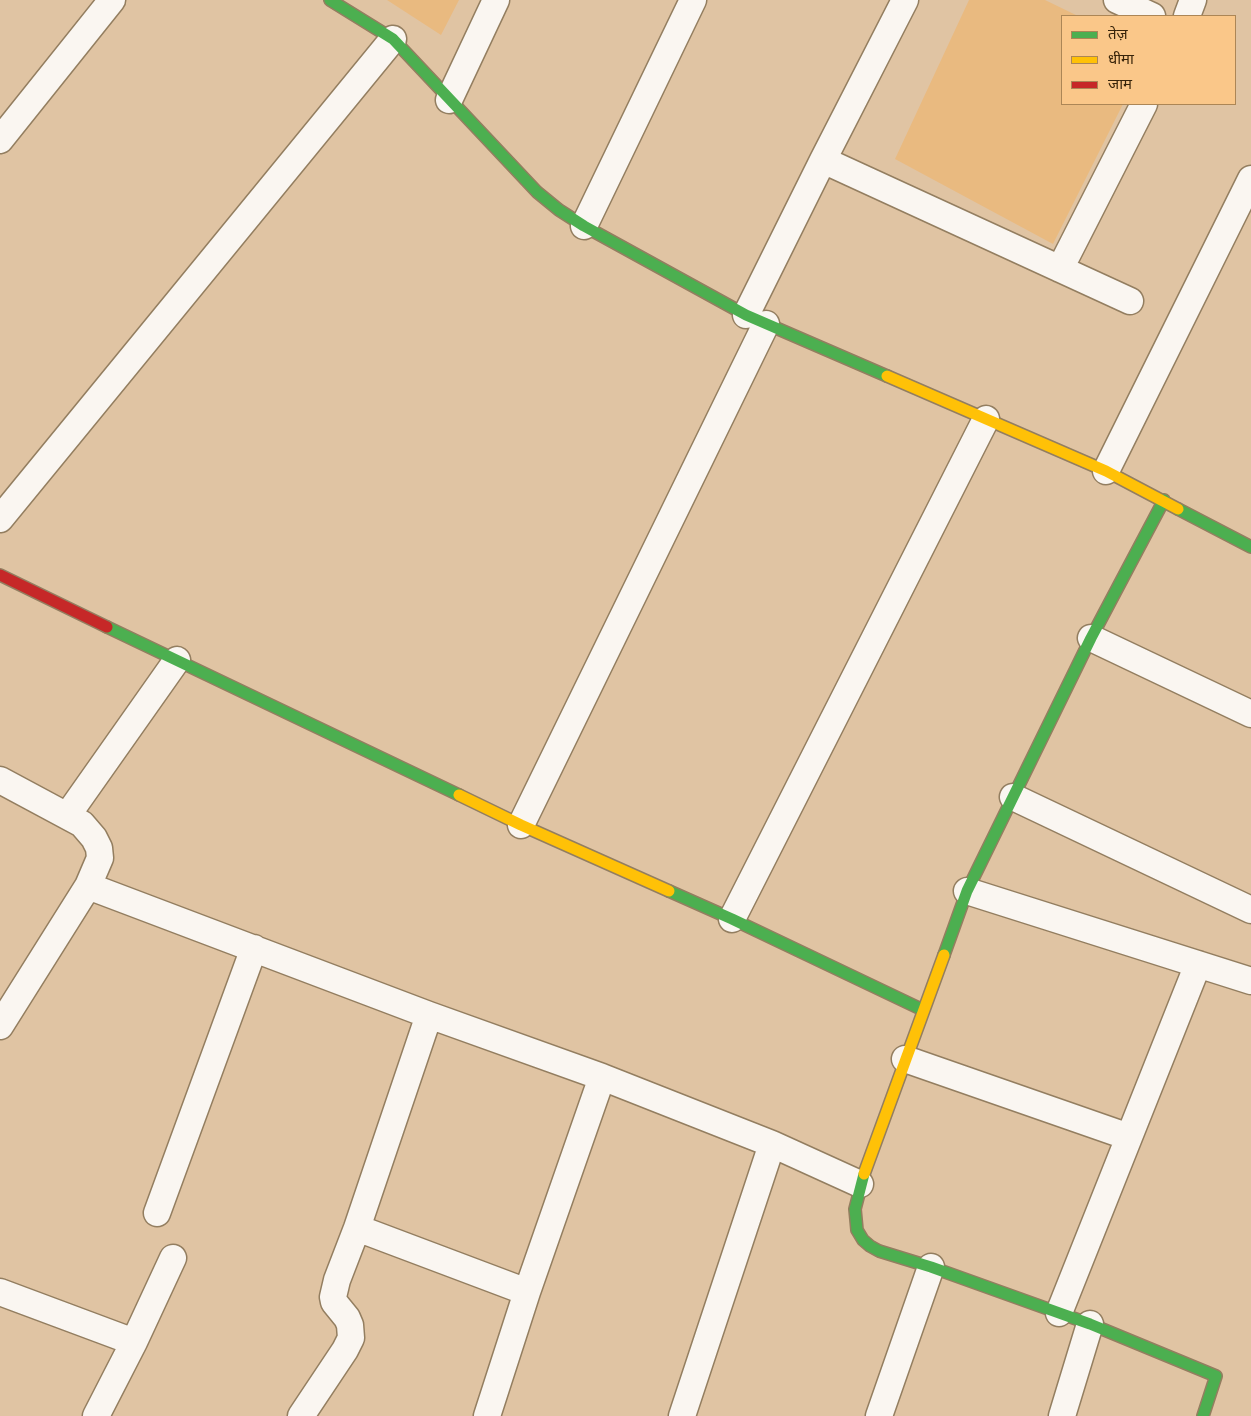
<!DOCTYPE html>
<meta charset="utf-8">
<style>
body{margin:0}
#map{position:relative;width:1251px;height:1416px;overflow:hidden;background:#e0c4a3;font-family:Cabin,"Noto Sans Devanagari",sans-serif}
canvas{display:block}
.legend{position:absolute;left:1061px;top:15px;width:175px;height:90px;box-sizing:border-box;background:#fac789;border:1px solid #ac8656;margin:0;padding:6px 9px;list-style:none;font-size:15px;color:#38240a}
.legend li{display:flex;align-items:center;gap:10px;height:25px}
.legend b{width:25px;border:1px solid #ac8656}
</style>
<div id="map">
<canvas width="1251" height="1416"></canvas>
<ul class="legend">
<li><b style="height:6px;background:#4caf50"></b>तेज़</li>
<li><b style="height:6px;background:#ffc107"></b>धीमा</li>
<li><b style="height:6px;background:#c62828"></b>जाम</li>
</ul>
</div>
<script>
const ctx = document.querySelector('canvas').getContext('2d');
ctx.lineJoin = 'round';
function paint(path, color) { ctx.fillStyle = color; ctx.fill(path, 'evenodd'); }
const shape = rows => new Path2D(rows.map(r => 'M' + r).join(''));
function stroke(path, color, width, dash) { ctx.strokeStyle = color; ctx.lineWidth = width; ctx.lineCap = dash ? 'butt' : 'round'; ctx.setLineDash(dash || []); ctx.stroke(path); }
paint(shape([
 [387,0,459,0,441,35],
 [969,0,1045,0,1078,16,1062,16,1062,104,1123,104,1053,244,895,159]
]), '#e9ba80');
const street = shape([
 [1117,0,1152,16],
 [1187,16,1193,0],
 [449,100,496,0],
 [0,140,112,0],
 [823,160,1130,301],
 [584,226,693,0],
 [1060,269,1144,104],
 [746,315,823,160,905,0],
 [1106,471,1251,179],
 [0,519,393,39],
 [1091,638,1251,714],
 [0,780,82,824,94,838,99,848,100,858,88,886,0,1026],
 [1013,797,1251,910],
 [67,816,177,660],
 [521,825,766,324],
 [88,886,429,1015,602,1077,772,1144,860,1184],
 [967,891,1251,981],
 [732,919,986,419],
 [905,1059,1129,1137],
 [157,1213,254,948],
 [357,1228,527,1292],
 [0,1292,134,1342],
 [1059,1313,1198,964],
 [96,1416,134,1342,173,1258],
 [301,1416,345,1350,351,1338,350,1325,347,1318,334,1302,333,1297,337,1280,357,1228,429,1015],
 [487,1416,527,1292,602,1077],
 [682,1416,772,1144],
 [879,1416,931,1267],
 [1062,1416,1090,1324]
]);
const fast = shape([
 [330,0,393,39,537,192,559,210,584,226,746,315,887,376],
 [1178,509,1251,547],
 [107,627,459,795],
 [669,891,732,919,923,1010],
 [944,955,967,891,1091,638,1164,500],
 [864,1174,855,1209,857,1230,863,1240,870,1246,879,1251,931,1267,1090,1324,1216,1376,1203,1416]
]);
const slow = shape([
 [887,376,1106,471,1178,509],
 [459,795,521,825,669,891],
 [864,1174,944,955]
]);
const jam = shape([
 [0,575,107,627]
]);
stroke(street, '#937e60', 29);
stroke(fast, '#937e60', 14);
stroke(slow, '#937e60', 14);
stroke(jam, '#937e60', 14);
stroke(street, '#faf6f1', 26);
stroke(fast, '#4caf50', 11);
stroke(slow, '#ffc107', 11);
stroke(jam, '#c62828', 11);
</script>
